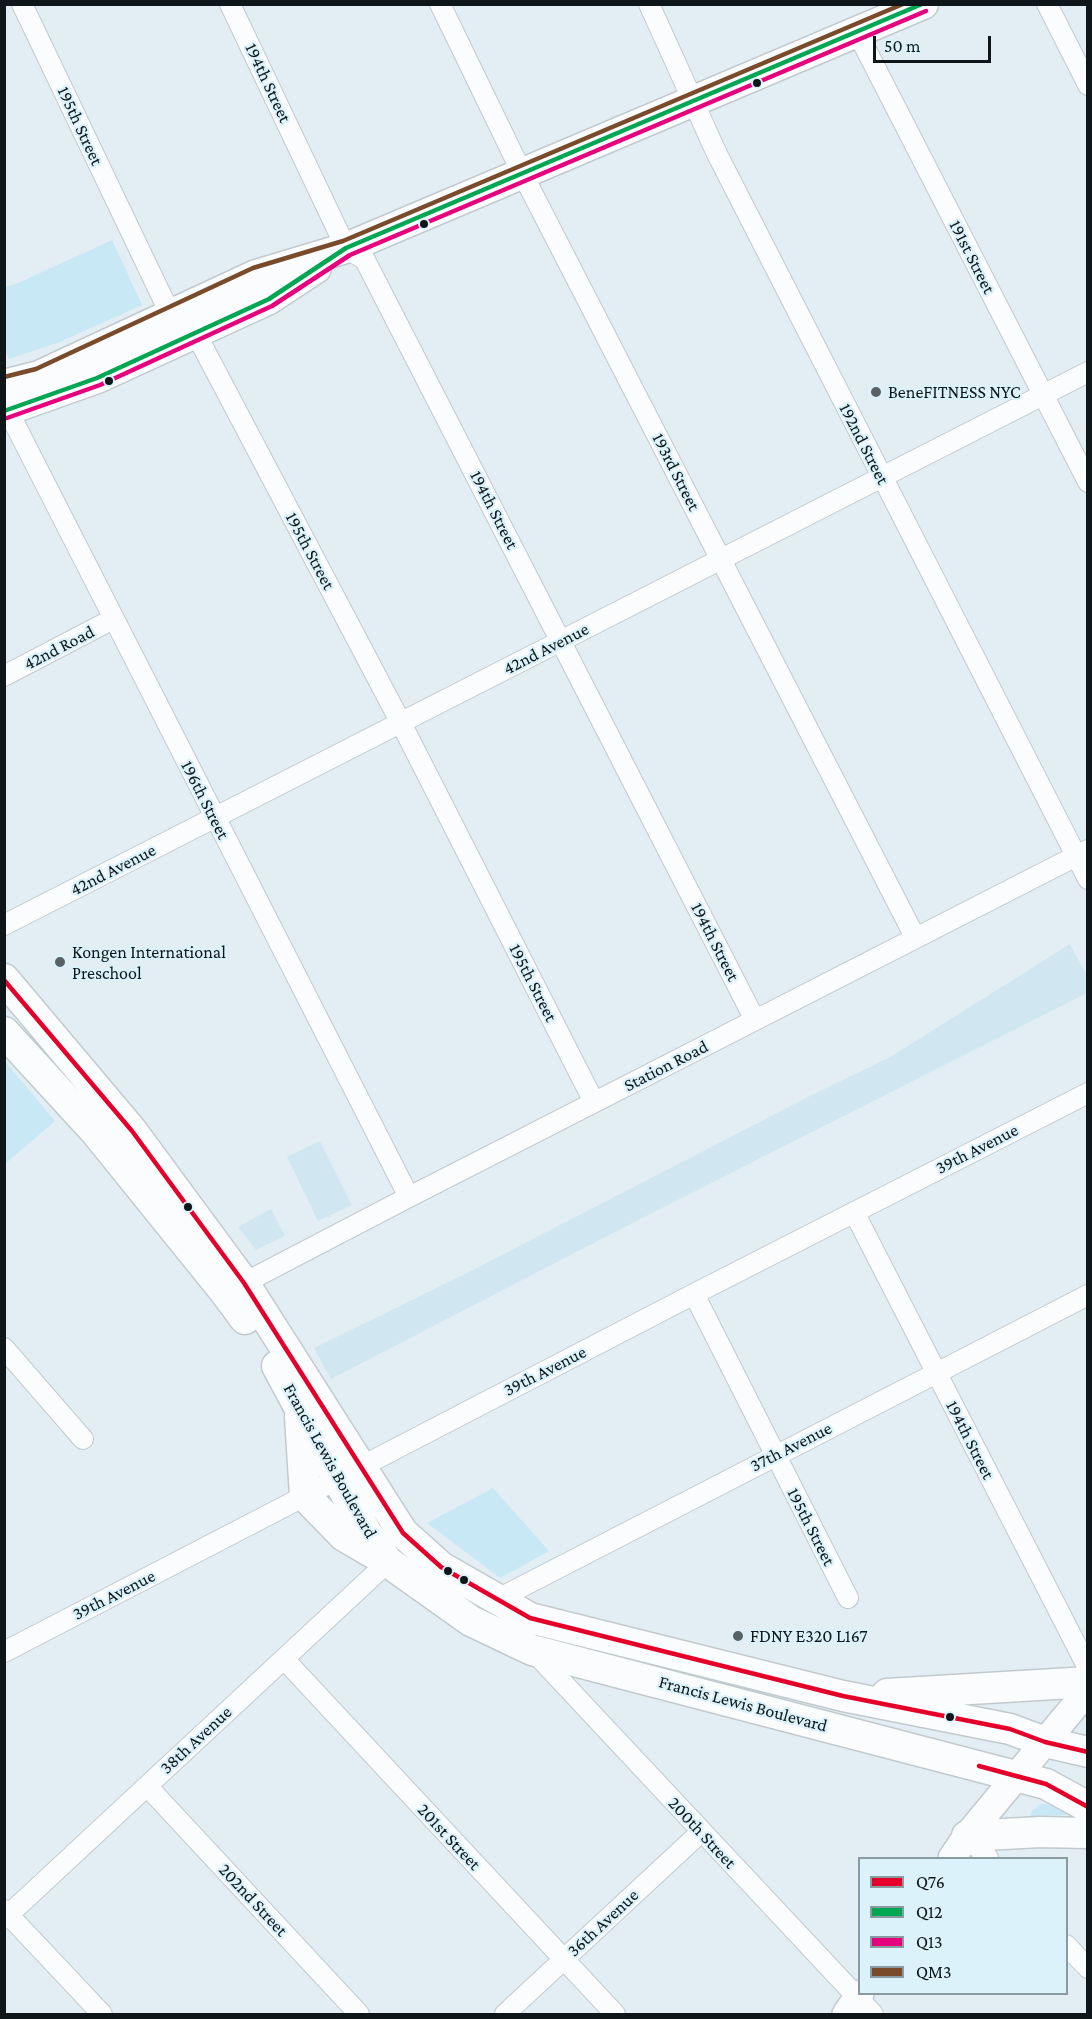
<!DOCTYPE html>
<style>
body{margin:0}
#map{position:relative;width:1092px;height:2019px;overflow:hidden;background:#e2eef4;font-family:"Crimson Pro",serif}
canvas{display:block}
.frame{position:absolute;inset:0;border:6px solid #0e1619;pointer-events:none}
.legend{position:absolute;left:858px;top:1857px;width:210px;height:138px;box-sizing:border-box;background:#dbf2fb;border:2px solid #899aa1;margin:0;padding:8px 10px;list-style:none;font-size:18px;color:#0e1619}
.legend li{display:flex;align-items:center;gap:12px;height:30px}
.legend b{width:30px;border:2px solid #899aa1}
.scale{position:absolute;left:873px;top:36px;width:118px;height:27px;box-sizing:border-box;border:3px solid #0e1619;border-top:0;padding-left:8px;font-size:18px;line-height:21px;white-space:nowrap;color:#0e1619;-webkit-text-stroke:4px #dbf2fb;paint-order:stroke}
</style>
<div id="map">
<canvas width="1092" height="2019"></canvas>
<div class="frame"></div>
<ul class="legend">
<li><b style="height:8px;background:#e4002b"></b>Q76</li>
<li><b style="height:8px;background:#00a651"></b>Q12</li>
<li><b style="height:8px;background:#e5007d"></b>Q13</li>
<li><b style="height:8px;background:#7a4b2a"></b>QM3</li>
</ul>
<div class="scale">50 m</div>
</div>
<script>
const ctx = document.querySelector('canvas').getContext('2d');
ctx.lineJoin = 'round';
function paint(path, color) { ctx.fillStyle = color; ctx.fill(path, 'evenodd'); }
const shape = rows => new Path2D(rows.map(r => 'M' + r).join(''));
function stroke(path, color, width, dash) { ctx.strokeStyle = color; ctx.lineWidth = width; ctx.lineCap = dash ? 'butt' : 'round'; ctx.setLineDash(dash || []); ctx.stroke(path); }
function label(font, color, halo, rows, align = 'center') {
  ctx.font = font + ' "Crimson Pro",serif'; ctx.lineWidth = 4.5; ctx.setLineDash([]); ctx.textBaseline = 'middle'; ctx.strokeStyle = halo; ctx.fillStyle = color; for (const [text, x, y, turn = 0] of rows) {
    ctx.save(); ctx.translate(x, y); ctx.rotate((+turn || 0) * Math.PI / 180); ctx.textAlign = isNaN(turn) ? turn : align; if (halo) ctx.strokeText(text, 0, 0); ctx.fillText(text, 0, 0); ctx.restore();
  }
}
paint(shape([
 [1070,944,1087,976,1087,993,642,1218,331,1379,314,1348,467,1273,810,1096,892,1056],
 [320,1141,352,1205,318,1221,287,1157],
 [271,1209,285,1236,256,1250,238,1227]
]), '#d0e7f1');
paint(shape([
 [112,240,142,305,60,342,9,359,5,350,5,287,16,284],
 [4,1060,55,1121,5,1164,4,1164],
 [493,1488,549,1551,500,1578,427,1523],
 [1044,1804,1050,1805,1069,1815,1030,1816,1032,1811,1039,1805]
]), '#c9e8f6');
const street = shape([
 [22,4,164,301,195,332,401,723,594,1102],
 [230,4,346,248,365,260,755,1020],
 [440,4,522,173,915,937],
 [649,4,717,154,1088,879],
 [1047,4,1088,85],
 [857,32,1088,482],
 [4,403,409,1197],
 [4,676,113,619],
 [4,925,1088,372],
 [854,1212,1088,1668],
 [244,1283,409,1197,1088,850],
 [694,1294,848,1598],
 [4,1348,83,1439],
 [496,1600,1088,1295],
 [4,1652,694,1294,1088,1093],
 [534,1652,873,2014],
 [284,1659,615,2014],
 [147,1786,359,2014],
 [967,1836,988,1858],
 [4,1910,102,2014],
 [4,1919,388,1562],
 [1066,1945,1088,1968],
 [505,2014,701,1832]
]);
const secondary = shape([
 [952,1858,967,1836,1088,1690],
 [846,2014,860,1994]
]);
const primary = shape([
 [4,385,39,376,256,275,346,248,923,4],
 [4,411,97,378,269,299,316,268],
 [4,979,132,1131,244,1283,403,1533,441,1567,530,1618,843,1696,1010,1729,1045,1742,1088,1752],
 [4,1032,95,1131,225,1292,245,1319],
 [277,1366,366,1532,388,1562,471,1621,532,1650,1046,1784,1088,1807],
 [300,1417,305,1496,344,1536,380,1557],
 [887,1694,1088,1682],
 [967,1836,1040,1832,1088,1833]
]);
stroke(street, '#c2cacf', 22);
stroke(secondary, '#c2cacf', 30);
stroke(primary, '#c2cacf', 33);
stroke(street, '#fbfcfd', 20);
stroke(secondary, '#fbfcfd', 27);
stroke(primary, '#fbfcfd', 30);
stroke(shape([
 [4,980,132,1131,244,1283,403,1533,441,1567,530,1618,843,1696,1010,1729,1045,1742,1088,1752],
 [979,1766,1046,1784,1088,1807]
]), '#e4002b', 4.5);
stroke(shape([
 [4,411,97,378,269,299,346,248,922,4]
]), '#00a651', 4.5);
stroke(shape([
 [7,418,100,385,272,306,350,255,926,11]
]), '#e5007d', 4.5);
stroke(shape([
 [4,377,36,369,253,268,343,241,903,4]
]), '#7a4b2a', 4.5);
for (const [x, y, r, color] of [
 [757,83,5,"#0e1619"],
 [424,224,5,"#0e1619"],
 [109,381,5,"#0e1619"],
 [876,392,6,"#586266"],
 [60,962,6,"#586266"],
 [188,1207,5,"#0e1619"],
 [448,1571,5,"#0e1619"],
 [464,1580,5,"#0e1619"],
 [738,1636,6,"#586266"],
 [950,1717,5,"#0e1619"]
]) { const dot = new Path2D(); dot.arc(x, y, r, 0, 2 * Math.PI); ctx.fillStyle = color; ctx.fill(dot); stroke(dot, '#dbf2fb', 2); }
label('18px', '#0e1619', '#dbf2fb', [
 ["194th Street",268,83,65],
 ["195th Street",80,126,65],
 ["191st Street",972,257,63],
 ["192nd Street",864,444,63],
 ["193rd Street",676,472,63],
 ["194th Street",494,510,63],
 ["195th Street",310,551,62],
 ["42nd Road",59,648,-27],
 ["42nd Avenue",546,649,-27],
 ["196th Street",205,800,63],
 ["42nd Avenue",113,870,-27],
 ["194th Street",715,942,63],
 ["195th Street",533,983,63],
 ["Station Road",666,1066,-27],
 ["39th Avenue",977,1149,-27],
 ["39th Avenue",545,1371,-27],
 ["194th Street",970,1440,63],
 ["37th Avenue",791,1447,-27],
 ["Francis Lewis Boulevard",330,1461,61],
 ["195th Street",811,1527,63],
 ["39th Avenue",114,1595,-27],
 ["Francis Lewis Boulevard",743,1704,15],
 ["38th Avenue",196,1740,-43],
 ["200th Street",702,1833,47],
 ["201st Street",449,1837,47],
 ["202nd Street",253,1900,47],
 ["36th Avenue",603,1923,-43]
]);
label('18px', '#0e1619', '#dbf2fb', [
 ["BeneFITNESS NYC",888,392],
 ["Kongen International",72,952],
 ["Preschool",72,973],
 ["FDNY E320 L167",750,1636]
], 'left');
</script>
